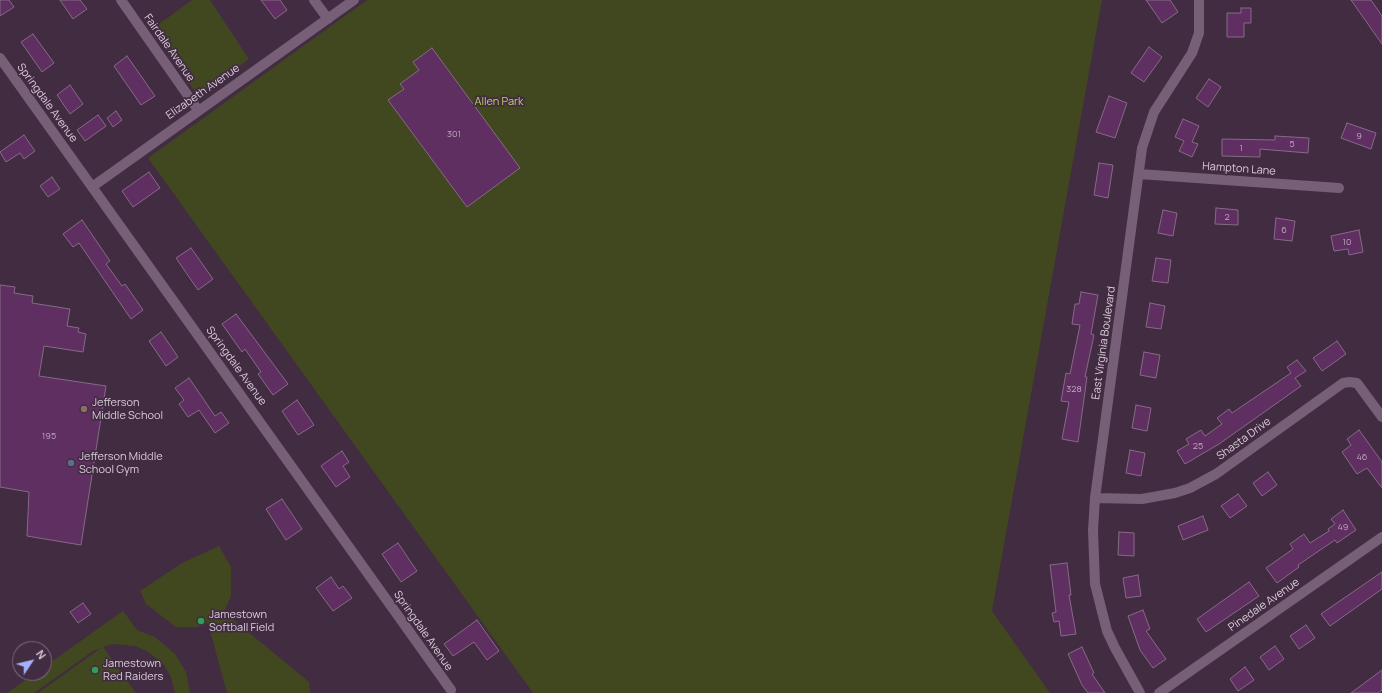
<!DOCTYPE html>
<style>
body{margin:0}
#map{position:relative;width:1382px;height:693px;overflow:hidden;background:#422c42;font-family:Manrope,sans-serif}
canvas{display:block}
.north{position:absolute;left:12px;top:641px;width:40px;height:40px;box-sizing:border-box;background:#422c42;border:1px solid #7f6c7f;border-radius:50%;rotate:55deg;font-size:11px;font-weight:700;line-height:16px;text-align:center;color:#dbcddb}
.north::after{content:'';display:block;margin:auto;width:14px;height:18px;background:#a3b2fd;clip-path:polygon(50% 0,100% 100%,50% 72%,0 100%)}
</style>
<div id="map">
<canvas width="1382" height="693"></canvas>
<div class="north">N</div>
</div>
<script>
const ctx = document.querySelector('canvas').getContext('2d');
ctx.lineJoin = 'round';
function paint(path, color) { ctx.fillStyle = color; ctx.fill(path, 'evenodd'); }
const shape = rows => new Path2D(rows.map(r => 'M' + r).join(''));
function stroke(path, color, width, dash) { ctx.strokeStyle = color; ctx.lineWidth = width; ctx.lineCap = dash ? 'butt' : 'round'; ctx.setLineDash(dash || []); ctx.stroke(path); }
function label(font, color, halo, rows, align = 'center') {
  ctx.font = font + ' Manrope,sans-serif'; ctx.lineWidth = 3.5; ctx.setLineDash([]); ctx.textBaseline = 'middle'; ctx.strokeStyle = halo; ctx.fillStyle = color; for (const [text, x, y, turn = 0] of rows) {
    ctx.save(); ctx.translate(x, y); ctx.rotate((+turn || 0) * Math.PI / 180); ctx.textAlign = isNaN(turn) ? turn : align; if (halo) ctx.strokeText(text, 0, 0); ctx.fillText(text, 0, 0); ctx.restore();
  }
}
paint(shape([
 [192,0,210,0,249,59,198,96,152,29],
 [367,0,1102,0,992,611,1050,693,533,693,148,158],
 [219,546,231,567,231,596,224,612,309,682,310,693,227,693,208,623,197,627,176,627,146,604,140,591,182,563],
 [123,611,137,630,155,637,175,654,186,672,190,693,175,693,171,677,164,665,147,651,135,646,113,644,103,647,136,693,38,693,101,648,93,651,34,693,7,693,36,673,44,673,44,667]
]), '#41471f');
const building = shape([
 [0,0,9,0,14,7,0,16,0,0],
 [60,0,80,0,87,9,73,19,60,0],
 [261,0,280,0,287,10,275,19,261,0],
 [1146,0,1170,0,1178,12,1162,23,1146,0],
 [1351,0,1371,0,1382,16,1382,44,1351,0],
 [1241,8,1251,8,1251,23,1244,23,1244,37,1227,37,1227,13,1241,13,1241,8],
 [33,34,54,63,42,72,21,42,33,34],
 [1149,47,1162,57,1144,82,1131,73,1149,47],
 [432,48,520,168,467,207,388,100,404,89,400,84,419,70,413,62,432,48],
 [127,56,155,96,141,105,114,66,127,56],
 [1209,79,1221,87,1208,107,1196,98,1209,79],
 [70,85,83,104,70,114,57,95,70,85],
 [1109,96,1127,103,1115,138,1096,132,1109,96],
 [116,111,122,120,113,127,107,118,116,111],
 [98,115,106,126,85,141,77,130,98,115],
 [1183,119,1199,126,1192,142,1198,144,1192,157,1179,151,1184,141,1175,137,1183,119],
 [1347,123,1376,133,1371,149,1341,138,1347,123],
 [24,135,35,151,24,159,20,153,6,162,0,152,24,135],
 [1275,136,1309,138,1308,153,1260,149,1260,157,1222,156,1222,139,1275,140,1275,136],
 [1099,163,1113,165,1108,198,1094,195,1099,163],
 [149,172,160,188,133,207,122,191,149,172],
 [52,177,60,189,48,197,40,186,52,177],
 [1216,208,1238,210,1238,225,1215,224,1216,208],
 [1163,210,1177,213,1173,236,1158,233,1163,210],
 [1276,218,1295,221,1292,241,1274,239,1276,218],
 [82,220,110,261,106,264,122,286,125,284,143,310,131,319,79,243,73,247,63,234,82,220],
 [1359,230,1363,252,1349,255,1348,249,1334,251,1331,236,1359,230],
 [191,248,213,279,198,290,176,258,191,248],
 [1156,258,1171,260,1168,283,1152,281,1156,258],
 [0,285,15,287,14,293,33,296,32,303,70,309,67,326,79,328,78,332,86,334,83,352,44,346,39,376,106,386,81,545,27,536,29,492,0,487,0,285],
 [1081,292,1098,295,1091,334,1094,335,1085,377,1087,377,1078,442,1062,439,1069,402,1061,401,1066,373,1070,374,1080,325,1072,324,1075,304,1079,304,1081,292],
 [1150,303,1165,306,1161,329,1146,327,1150,303],
 [236,314,288,384,273,395,258,374,261,372,245,349,242,352,222,324,236,314],
 [161,332,178,357,166,366,149,341,161,332],
 [1337,341,1346,354,1322,371,1313,358,1337,341],
 [1144,352,1160,355,1156,378,1140,375,1144,352],
 [1297,360,1306,371,1295,378,1301,386,1219,444,1185,464,1177,451,1189,444,1186,439,1201,430,1205,436,1222,424,1217,418,1229,409,1232,413,1291,373,1287,367,1297,360],
 [189,378,215,416,221,412,229,423,215,433,199,410,188,417,179,404,184,400,175,388,189,378],
 [297,400,314,425,298,435,282,411,297,400],
 [1136,405,1151,408,1147,431,1132,428,1136,405],
 [1359,430,1382,462,1382,488,1367,468,1357,474,1342,452,1351,445,1347,439,1359,430],
 [1130,450,1145,453,1141,476,1126,473,1130,450],
 [342,451,349,462,343,466,350,477,336,487,321,466,342,451],
 [1268,472,1277,485,1262,496,1253,483,1268,472],
 [1238,494,1247,506,1230,518,1221,506,1238,494],
 [282,499,302,529,286,540,266,509,282,499],
 [1343,510,1356,530,1337,543,1335,540,1298,565,1299,567,1277,583,1266,568,1293,549,1290,544,1304,534,1310,543,1329,531,1328,529,1335,524,1331,519,1343,510],
 [1203,516,1208,530,1183,540,1178,526,1203,516],
 [1119,532,1134,533,1134,556,1118,555,1119,532],
 [398,543,417,571,401,582,382,554,398,543],
 [1067,563,1071,595,1069,595,1076,634,1061,636,1059,621,1054,622,1052,613,1056,612,1050,565,1067,563],
 [1382,572,1382,589,1330,626,1321,614,1382,572],
 [1138,575,1141,596,1126,598,1123,578,1138,575],
 [331,577,339,589,343,586,352,598,333,611,316,588,331,577],
 [1249,582,1259,596,1206,632,1197,619,1249,582],
 [83,603,91,614,78,623,70,612,83,603],
 [1143,610,1150,629,1146,631,1166,659,1153,668,1140,650,1128,616,1143,610],
 [477,620,499,651,487,660,474,642,453,656,444,644,477,620],
 [1306,625,1315,638,1299,649,1290,636,1306,625],
 [1275,646,1284,659,1269,670,1260,657,1275,646],
 [1082,647,1094,673,1092,674,1105,693,1088,693,1082,685,1068,654,1082,647],
 [1245,667,1254,680,1238,691,1230,679,1245,667],
 [1382,670,1382,690,1378,693,1351,693,1382,670]
]);
paint(building, '#602f61');
stroke(building, '#856b85', 1);
stroke(shape([
 [121,0,198,110],
 [314,0,328,19],
 [0,58,451,690],
 [1139,174,1339,188],
 [92,187,354,0],
 [1095,498,1142,499,1175,493,1190,488,1216,474,1343,383,1349,382,1357,383,1382,417],
 [1140,693,1115,648,1107,631,1095,584,1093,530,1095,498,1142,148,1154,112,1192,53,1199,33,1199,0],
 [1159,693,1382,537]
]), '#775f77', 10);
for (const [x, y, r, color] of [
 [84,409,4,"#8d6e63"],
 [71,463,4,"#5c6f8a"],
 [201,621,4,"#2e9e5b"],
 [95,670,4,"#2e9e5b"]
]) { const dot = new Path2D(); dot.arc(x, y, r, 0, 2 * Math.PI); ctx.fillStyle = color; ctx.fill(dot); stroke(dot, '#422c42', 1.5); }
label('9px', '#bca6bc', null, [
 ["301",454,134],
 ["9",1359,136],
 ["5",1292,144],
 ["1",1241,148],
 ["2",1227,217],
 ["6",1284,230],
 ["10",1347,242],
 ["328",1074,389],
 ["195",49,436],
 ["25",1198,446],
 ["46",1362,457],
 ["49",1343,527]
]);
label('11px', '#dbcddb', '#422c42', [
 ["Fairdale Avenue",169,48,55],
 ["Elizabeth Avenue",203,92,-35],
 ["Springdale Avenue",47,103,54],
 ["Hampton Lane",1239,169,4],
 ["East Virginia Boulevard",1104,343,-82],
 ["Springdale Avenue",236,366,54],
 ["Shasta Drive",1244,439,-36],
 ["Pinedale Avenue",1264,605,-35],
 ["Springdale Avenue",423,631,55]
]);
label('11px', '#c0d068', '#422c42', [
 ["Allen Park",499,102]
]);
label('11px', '#dbcddb', '#422c42', [
 ["Jefferson",92,403],
 ["Middle School",92,416],
 ["Jefferson Middle",79,457],
 ["School Gym",79,470],
 ["Jamestown",209,615],
 ["Softball Field",209,628],
 ["Jamestown",103,664],
 ["Red Raiders",103,677]
], 'left');
</script>
